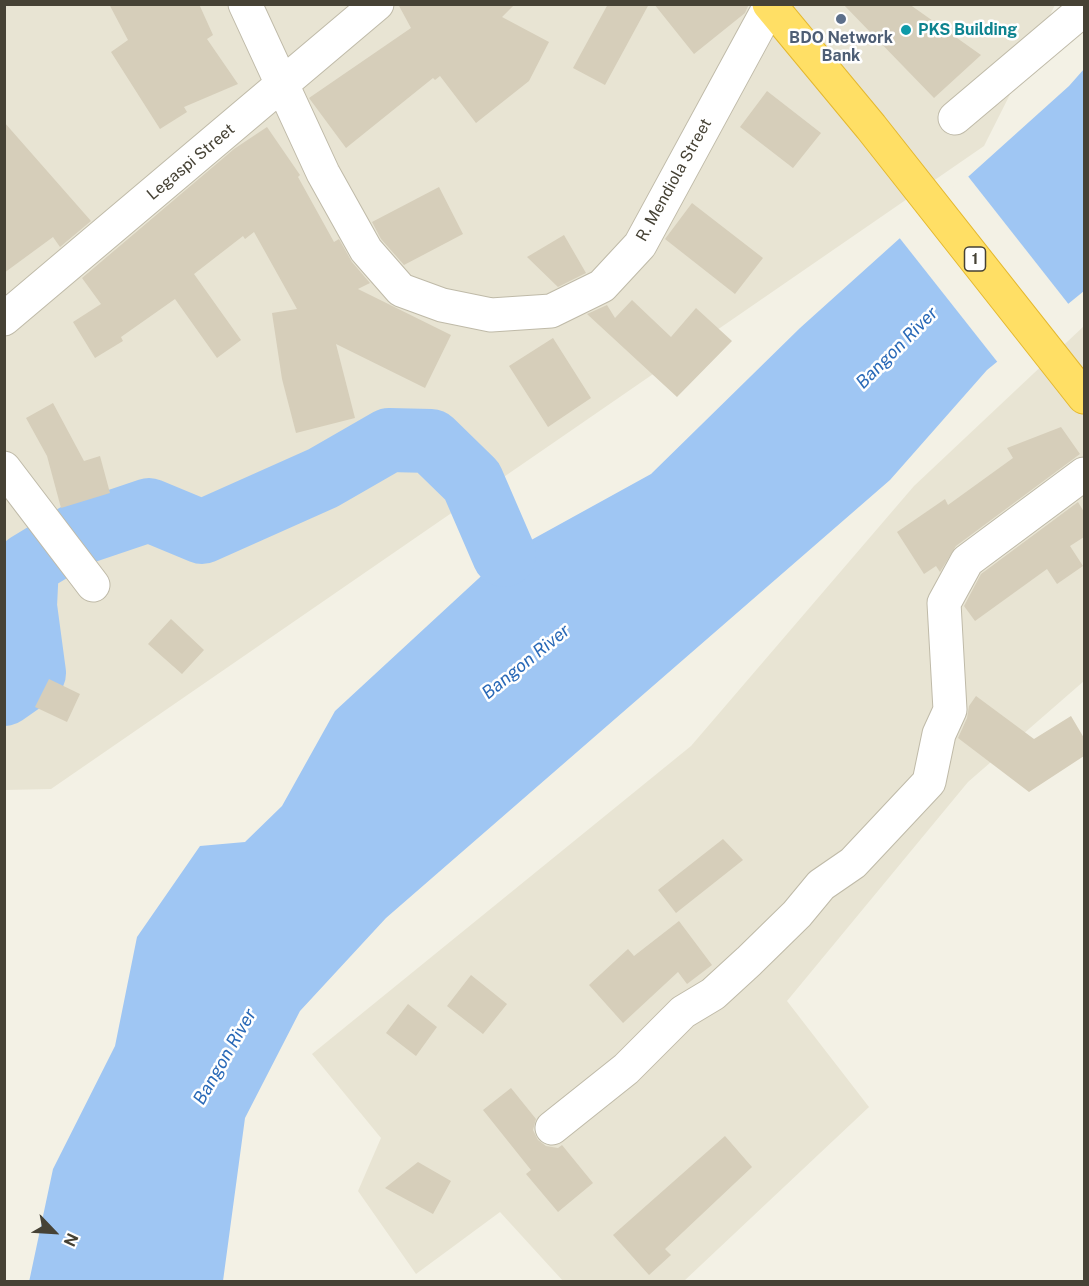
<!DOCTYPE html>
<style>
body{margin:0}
#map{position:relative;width:1089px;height:1286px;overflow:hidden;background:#f3f1e5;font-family:"Public Sans",sans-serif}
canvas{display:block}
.frame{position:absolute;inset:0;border:6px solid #464235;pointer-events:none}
.north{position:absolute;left:24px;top:1202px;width:60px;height:60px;-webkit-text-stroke:4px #fff;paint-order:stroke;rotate:115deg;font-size:16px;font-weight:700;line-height:24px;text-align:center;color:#464235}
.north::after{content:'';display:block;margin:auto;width:21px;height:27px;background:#464235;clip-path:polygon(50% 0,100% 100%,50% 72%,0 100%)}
</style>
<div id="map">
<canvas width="1089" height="1286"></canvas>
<div class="frame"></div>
<div class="north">N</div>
</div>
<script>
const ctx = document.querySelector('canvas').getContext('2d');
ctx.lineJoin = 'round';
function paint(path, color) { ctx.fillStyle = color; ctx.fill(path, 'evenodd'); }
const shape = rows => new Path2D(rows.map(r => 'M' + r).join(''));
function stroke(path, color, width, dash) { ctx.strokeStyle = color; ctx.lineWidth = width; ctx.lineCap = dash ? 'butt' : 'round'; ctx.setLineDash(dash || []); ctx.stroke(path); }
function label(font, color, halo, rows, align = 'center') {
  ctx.font = font + ' "Public Sans",sans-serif'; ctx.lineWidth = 5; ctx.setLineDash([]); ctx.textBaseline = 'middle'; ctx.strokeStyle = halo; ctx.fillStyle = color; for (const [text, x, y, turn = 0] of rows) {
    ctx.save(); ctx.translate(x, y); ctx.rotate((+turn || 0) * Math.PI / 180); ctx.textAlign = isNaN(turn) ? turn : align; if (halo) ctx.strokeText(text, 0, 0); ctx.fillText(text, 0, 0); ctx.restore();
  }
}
paint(shape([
 [4,5,1055,5,984,146,51,789,5,790],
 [1084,326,1084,681,968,782,787,1001,869,1107,684,1281,563,1281,500,1212,416,1274,358,1191,381,1138,312,1054,691,746,914,486]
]), '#e8e4d3');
paint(shape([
 [1084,69,1084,291,987,370,890,480,386,918,300,1011,245,1118,223,1281,29,1282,53,1169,115,1046,137,937,200,846,245,842,282,806,335,711,504,555,651,474,800,328,1069,86]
]), '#9fc6f3');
paint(shape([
 [967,175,1070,306,999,364,898,236]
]), '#f3f1e5');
stroke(shape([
 [4,694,34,673,25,606,27,565,78,534,149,510,202,532,323,478,389,440,431,441,472,481,504,555]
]), '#9fc6f3', 64);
paint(shape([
 [109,4,199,4,213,35,207,39,238,84,184,107,187,112,160,129,111,52,128,40],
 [398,4,515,4,502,17,549,42,529,81,476,123,440,76,435,80,433,78,346,148,309,98,411,28],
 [608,4,649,4,605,85,573,68],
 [654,4,749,4,745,13,694,54],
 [843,4,909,4,981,55,934,98],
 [767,91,821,133,793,168,740,127],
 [4,122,91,221,60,247,53,237,4,273],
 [267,127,300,175,298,177,334,242,339,239,352,262,370,283,358,289,451,335,425,388,336,344,355,418,296,433,282,379,272,313,297,309,254,232,245,239,243,236,194,274,241,340,217,358,175,299,121,337,123,341,95,358,73,322,101,304,82,278,234,149],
 [439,187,463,234,404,265,381,239,372,222],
 [692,203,763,258,735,294,665,239],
 [564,235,586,273,558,287,527,257],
 [632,300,671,337,696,308,732,341,677,397,587,314,607,305,615,318],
 [553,338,591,398,548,427,509,366],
 [53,403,84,461,100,456,110,493,61,508,47,456,26,418],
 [1061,427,1080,454,956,546,940,572,936,566,924,574,897,532,945,499,948,505,1013,458,1007,448],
 [1078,502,1084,512,1084,537,1070,546,1083,566,1057,584,1047,569,975,621,964,606,981,574],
 [171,619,204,650,182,674,148,644],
 [49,679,80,694,67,722,35,707],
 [976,696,1034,739,1071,716,1084,738,1084,756,1029,792,958,738,967,718,969,706],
 [723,839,743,860,676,913,658,890],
 [679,921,712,965,687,984,678,972,623,1023,589,985,628,949,634,956],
 [471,975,507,1004,483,1034,447,1006],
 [408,1004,437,1027,416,1056,386,1033],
 [511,1088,536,1119,533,1130,538,1140,546,1146,558,1148,562,1145,593,1183,558,1212,526,1174,531,1170,483,1110],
 [725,1136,752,1167,665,1249,671,1255,649,1275,613,1235],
 [418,1162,451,1181,433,1214,385,1188]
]), '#d6ceba');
const minor = shape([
 [245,4,323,173,366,250,401,290,442,305,491,315,551,311,602,286,640,245,771,4],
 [955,118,1084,9],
 [4,319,377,4],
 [4,468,93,585],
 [552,1128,626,1069,683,1012,713,994,749,961,797,914,821,885,853,863,929,782,939,734,950,710,944,603,967,561,1084,474]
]);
const highway = shape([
 [769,4,871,127,1084,397]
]);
stroke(minor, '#bfbaa8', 35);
stroke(highway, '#e4b82f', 35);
stroke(minor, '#fff', 33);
stroke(highway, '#ffdf65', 33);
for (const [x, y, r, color] of [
 [841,19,6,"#5c6f8a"],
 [906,30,6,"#0f9aa8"]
]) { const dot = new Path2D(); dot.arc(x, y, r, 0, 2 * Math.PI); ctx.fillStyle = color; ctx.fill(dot); stroke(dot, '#fff', 2); }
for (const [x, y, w] of [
 [975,259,21]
]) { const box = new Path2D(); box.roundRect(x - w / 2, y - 12, w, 24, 4.5); ctx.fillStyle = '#fff'; ctx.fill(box); stroke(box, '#464235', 1.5); }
label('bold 15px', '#464235', null, [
 ["1",975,259]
]);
label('bold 16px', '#0d838f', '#fff', [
 ["PKS Building",918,30]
], 'left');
label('bold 16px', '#4e5e75', '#fff', [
 ["BDO Network",841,38],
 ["Bank",841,56]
]);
label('16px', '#464235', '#fff', [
 ["Legaspi Street",191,162,-40],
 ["R. Mendiola Street",674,180,-61]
]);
label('italic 18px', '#2969b7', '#fff', [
 ["Bangon River",897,348,-45],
 ["Bangon River",526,662,-39],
 ["Bangon River",225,1057,-60]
]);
</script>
